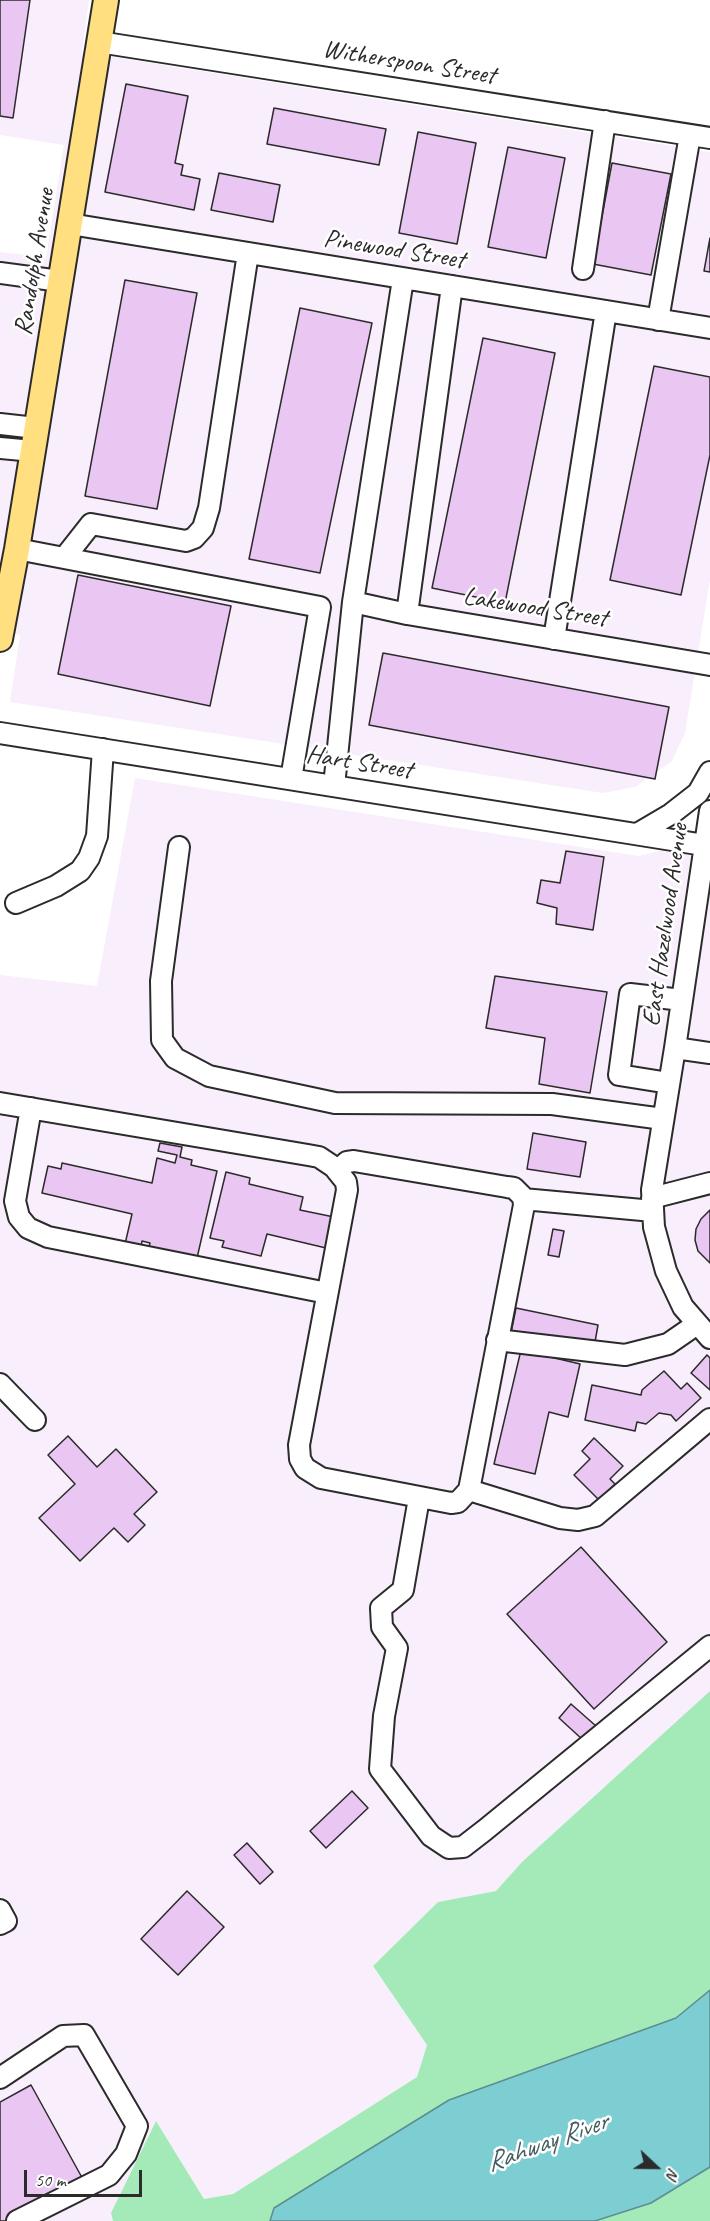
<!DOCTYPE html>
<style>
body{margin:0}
#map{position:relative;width:710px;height:2221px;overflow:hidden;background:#fff;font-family:Caveat,sans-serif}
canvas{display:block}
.north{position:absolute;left:626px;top:2137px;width:60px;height:60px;-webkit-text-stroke:4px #fff;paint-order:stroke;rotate:112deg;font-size:16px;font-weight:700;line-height:24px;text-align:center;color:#2b2b2b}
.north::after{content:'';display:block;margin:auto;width:21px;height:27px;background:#2b2b2b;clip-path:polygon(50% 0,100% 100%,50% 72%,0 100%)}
.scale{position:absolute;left:24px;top:2170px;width:118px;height:27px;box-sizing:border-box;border:3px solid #2b2b2b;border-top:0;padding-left:8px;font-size:18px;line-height:21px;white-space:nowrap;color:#2b2b2b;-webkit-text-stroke:4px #fff;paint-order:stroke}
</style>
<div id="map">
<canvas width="710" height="2221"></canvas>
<div class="north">N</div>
<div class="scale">50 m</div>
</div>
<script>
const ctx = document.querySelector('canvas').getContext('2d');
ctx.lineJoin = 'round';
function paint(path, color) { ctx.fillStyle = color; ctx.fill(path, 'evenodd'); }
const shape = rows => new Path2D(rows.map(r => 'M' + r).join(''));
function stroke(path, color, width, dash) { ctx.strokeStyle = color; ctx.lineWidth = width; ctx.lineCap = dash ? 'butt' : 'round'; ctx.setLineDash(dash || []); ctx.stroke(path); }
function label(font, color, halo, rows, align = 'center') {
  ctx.font = font + ' Caveat,sans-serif'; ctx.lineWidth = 5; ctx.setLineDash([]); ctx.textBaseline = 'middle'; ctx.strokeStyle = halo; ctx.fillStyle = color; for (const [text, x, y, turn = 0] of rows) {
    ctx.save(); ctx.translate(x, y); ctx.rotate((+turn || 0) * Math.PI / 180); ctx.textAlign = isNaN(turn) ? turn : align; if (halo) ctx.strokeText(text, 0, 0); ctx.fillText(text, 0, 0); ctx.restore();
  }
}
paint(shape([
 [0,0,89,0,82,52,710,152,710,580,685,733,672,761,635,787,603,793,10,702,20,635,0,632,0,252,46,257,64,145,0,135],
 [135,778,639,856,685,844,710,822,710,1691,522,1862,496,1891,438,1902,373,1966,427,2045,417,2077,233,2194,204,2199,156,2121,111,2213,113,2221,0,2221,0,975,97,986]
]), '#f9eefb');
paint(shape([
 [710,1691,710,1990,676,2018,449,2100,274,2208,270,2221,113,2221,111,2213,156,2121,204,2199,233,2194,417,2077,427,2045,373,1966,438,1902,496,1891,522,1862],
 [710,2167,710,2221,595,2221,651,2203]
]), '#a3eab8');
const water = shape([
 [710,1990,710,2167,651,2203,595,2221,270,2221,274,2208,449,2100,676,2018,710,1990]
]);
paint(water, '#7dced3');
stroke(water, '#5c8d90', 1.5);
const building = shape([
 [0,0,30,0,13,118,0,116,0,0],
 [126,84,188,96,175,163,183,165,181,175,200,179,194,210,105,192,126,84],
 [274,108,386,129,379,165,267,144,274,108],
 [418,132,476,143,457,244,399,233,418,132],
 [508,147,565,158,546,258,488,247,508,147],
 [612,163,671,174,651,275,593,264,612,163],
 [219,173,280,185,273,222,211,210,219,173],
 [710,238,710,272,704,271,710,238],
 [125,280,197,293,157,509,85,496,125,280],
 [300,308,372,323,320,573,249,559,300,308],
 [483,338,555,353,505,603,432,588,483,338],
 [654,366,710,377,710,455,681,595,610,580,654,366],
 [78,575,231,606,210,706,58,674,78,575],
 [383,653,669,707,655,779,369,725,383,653],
 [566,851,604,857,593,930,556,924,557,908,537,903,541,880,560,883,566,851],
 [495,976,607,992,590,1093,539,1084,545,1038,486,1028,495,976],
 [533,1133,586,1142,580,1177,527,1169,533,1133],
 [160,1143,182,1147,180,1157,192,1160,191,1165,217,1171,197,1258,149,1247,150,1243,142,1241,141,1247,125,1244,132,1214,42,1193,48,1166,61,1169,62,1163,152,1183,157,1158,175,1163,177,1155,158,1151,160,1143],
 [226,1172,250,1178,249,1184,303,1197,300,1210,334,1217,326,1248,267,1234,261,1256,222,1247,224,1241,210,1238,226,1172],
 [710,1210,710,1263,698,1251,695,1240,696,1229,701,1219,710,1210],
 [553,1229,564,1231,559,1257,548,1255,553,1229],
 [516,1308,598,1325,595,1342,582,1339,580,1347,511,1333,516,1308],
 [521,1350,580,1364,568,1417,549,1412,535,1474,494,1464,521,1350],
 [707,1355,710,1358,710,1390,691,1373,707,1355],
 [664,1371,681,1389,687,1383,701,1398,676,1421,671,1415,659,1413,646,1424,637,1422,635,1431,585,1420,592,1385,641,1395,642,1390,664,1371],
 [68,1436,97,1467,116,1449,157,1492,134,1514,145,1525,128,1542,114,1528,80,1561,39,1518,75,1484,48,1455,68,1436],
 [594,1438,623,1466,610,1479,615,1484,599,1500,574,1475,590,1459,582,1451,594,1438],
 [581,1547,667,1642,594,1709,507,1614,581,1547],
 [571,1704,596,1726,583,1740,559,1718,571,1704],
 [352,1791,368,1808,326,1848,310,1831,352,1791],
 [247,1843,273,1872,260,1884,234,1855,247,1843],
 [187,1891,224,1927,178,1975,141,1939,187,1891],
 [31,2085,85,2183,15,2221,0,2221,0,2102,31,2085]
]);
paint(building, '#eac6f2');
stroke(building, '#2b2b2b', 1.5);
const minor = shape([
 [99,42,710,138],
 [70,224,710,328],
 [583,269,605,121],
 [0,273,60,281],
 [658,320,690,135],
 [0,424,36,428],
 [0,448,33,451],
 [17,549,320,607,291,779],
 [65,557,91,524,186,541,194,538,203,528,209,508,248,253],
 [353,602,407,614,710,665],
 [407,614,452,286],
 [554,639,606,311],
 [0,733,710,846],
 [334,786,353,602,403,279],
 [710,811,675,1048,652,1190,654,1227,666,1271,683,1307,710,1338],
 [637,834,671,814,698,793,710,772],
 [179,847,161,981,162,1040,175,1058,209,1076,335,1103,552,1104,663,1119],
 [16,903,56,886,80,871,89,858,97,836,103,749],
 [675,1048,710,1053],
 [669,1083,619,1075,630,994,682,1000],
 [0,1103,308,1155,319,1157,334,1167,346,1182,347,1190,299,1445,300,1459,305,1468,321,1478,451,1503,458,1502,469,1490,524,1205,523,1197,514,1188,507,1187,354,1161,347,1162,337,1171],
 [31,1108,15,1201,19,1217,28,1228,48,1237,327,1293],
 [652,1198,710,1183],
 [523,1199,653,1211],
 [497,1340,625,1355,668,1344,697,1324],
 [0,1384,35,1420],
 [469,1490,560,1518,578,1520,595,1516,710,1419],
 [419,1498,403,1590,381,1608,382,1627,397,1648,384,1716,380,1769,431,1836,449,1848,463,1847,485,1830,710,1646],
 [0,1910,6,1921,0,1924],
 [0,2078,63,2036,84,2035,137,2126,126,2154,109,2175,17,2221]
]);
const major = shape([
 [0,639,17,549,106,0]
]);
stroke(minor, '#2b2b2b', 24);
stroke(major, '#2b2b2b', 28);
stroke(minor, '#fff', 20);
stroke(major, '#ffdf80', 24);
label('26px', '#2b2b2b', '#fff', [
 ["Witherspoon Street",409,63,9],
 ["Pinewood Street",394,250,9],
 ["Randolph Avenue",35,262,-81],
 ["Lakewood Street",535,608,9],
 ["Hart Street",359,763,9],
 ["East Hazelwood Avenue",666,925,-82]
]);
label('italic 27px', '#445c5d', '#fff', [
 ["Rahway River",547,2143,-20]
]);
</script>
